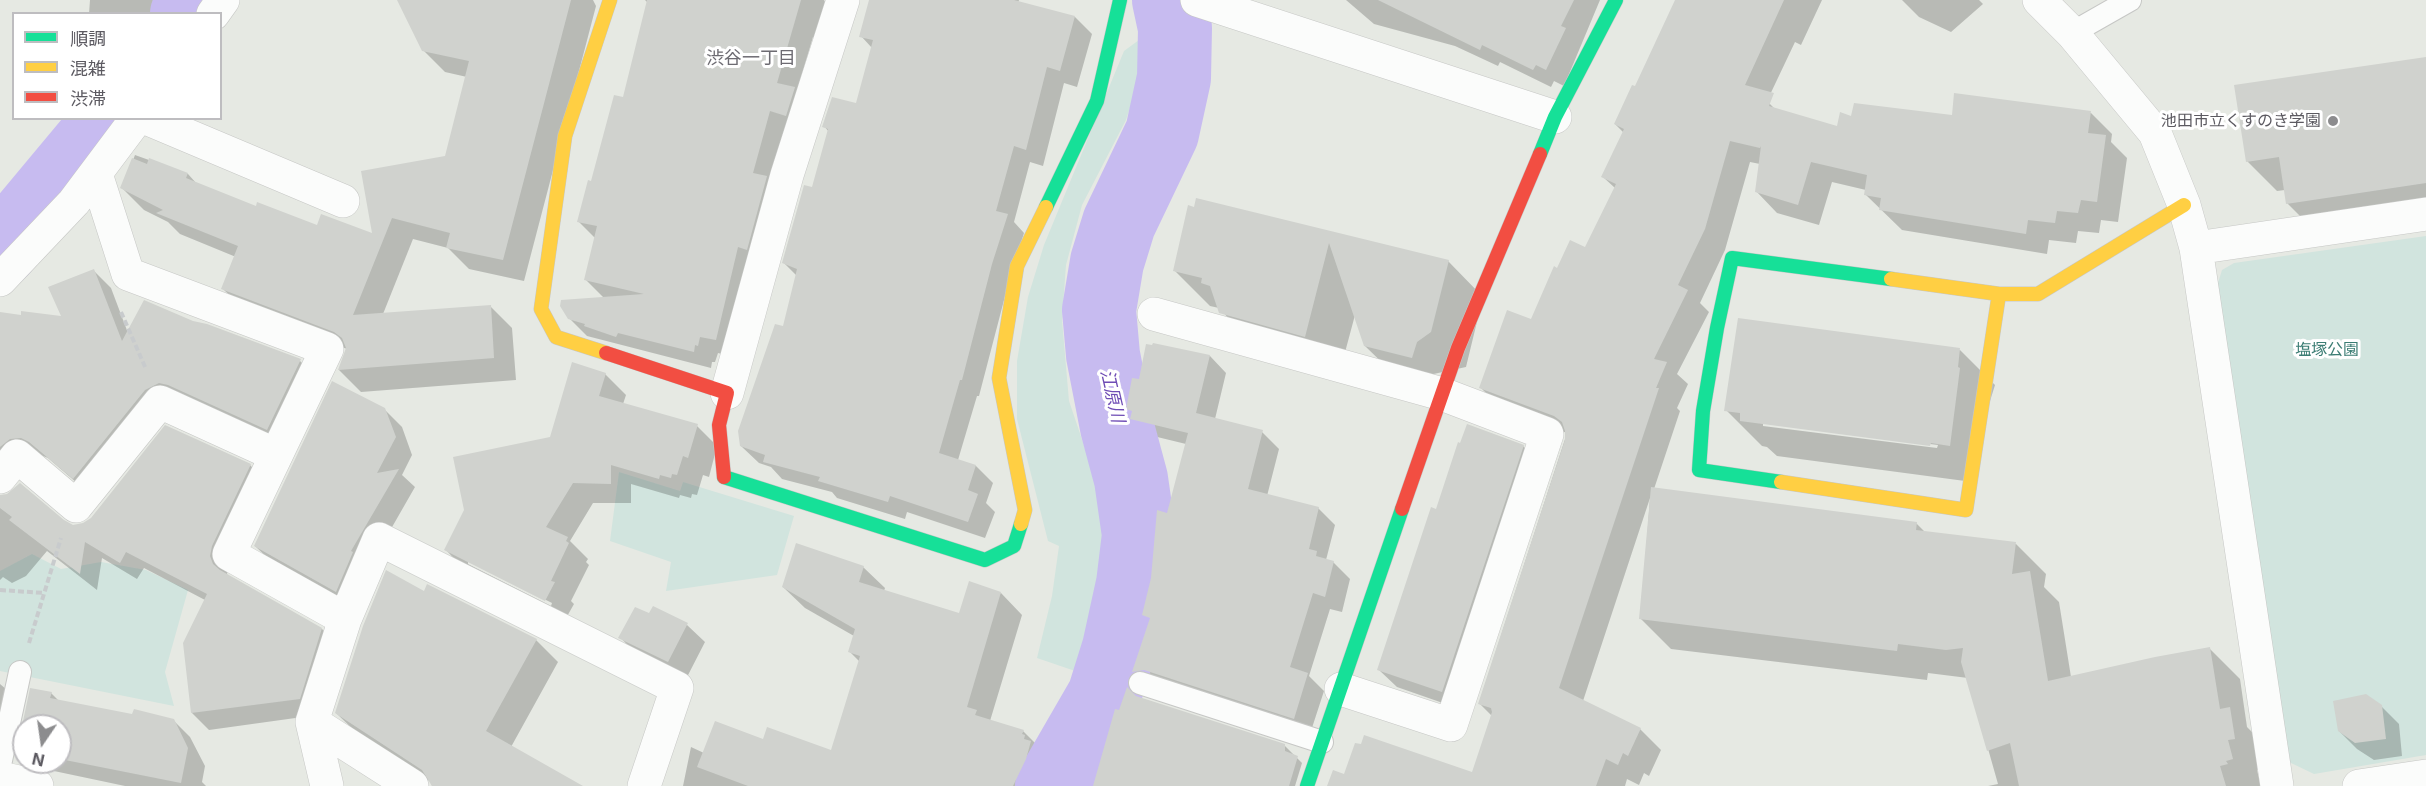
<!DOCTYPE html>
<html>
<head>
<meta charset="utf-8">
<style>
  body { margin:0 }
  #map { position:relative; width:2426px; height:786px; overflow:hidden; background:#e6e9e3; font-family:Inter,"Noto Sans JP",sans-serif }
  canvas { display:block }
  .legend { position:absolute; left:12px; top:12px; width:210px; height:108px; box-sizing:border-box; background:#fff; border:2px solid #bebdc0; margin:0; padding:8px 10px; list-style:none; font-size:18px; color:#5c5a61 }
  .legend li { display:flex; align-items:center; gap:12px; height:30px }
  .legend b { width:30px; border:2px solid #bebdc0 }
  .north { position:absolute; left:12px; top:714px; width:60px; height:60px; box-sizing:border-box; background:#fff; border:2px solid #bebdc0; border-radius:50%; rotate:193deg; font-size:16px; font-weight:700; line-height:24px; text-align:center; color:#5c5a61 }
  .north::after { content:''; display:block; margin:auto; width:21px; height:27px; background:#8c8c8e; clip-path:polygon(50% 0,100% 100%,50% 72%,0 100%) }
</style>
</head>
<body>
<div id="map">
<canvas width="2426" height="786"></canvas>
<ul class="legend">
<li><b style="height:8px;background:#16e098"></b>順調</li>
<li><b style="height:8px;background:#ffcf43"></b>混雑</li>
<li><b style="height:8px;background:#f24e42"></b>渋滞</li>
</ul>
<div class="north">N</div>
</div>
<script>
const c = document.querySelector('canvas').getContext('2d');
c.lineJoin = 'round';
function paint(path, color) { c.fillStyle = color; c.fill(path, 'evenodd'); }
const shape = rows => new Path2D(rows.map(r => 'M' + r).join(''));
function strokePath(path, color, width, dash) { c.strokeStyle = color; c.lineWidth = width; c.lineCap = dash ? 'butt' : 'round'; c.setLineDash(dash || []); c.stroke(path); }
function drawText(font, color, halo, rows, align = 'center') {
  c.font = font + ' Inter,"Noto Sans JP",sans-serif'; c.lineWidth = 6; c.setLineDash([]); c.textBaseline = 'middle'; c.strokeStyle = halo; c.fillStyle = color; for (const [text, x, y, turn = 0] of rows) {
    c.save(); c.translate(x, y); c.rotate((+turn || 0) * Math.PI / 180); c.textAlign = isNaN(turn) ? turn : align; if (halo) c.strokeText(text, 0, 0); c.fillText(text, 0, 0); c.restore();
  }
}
paint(shape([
  [1139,40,1140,77,1126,120,1082,205,1066,265,1062,320,1069,401,1093,472,1106,553,1078,672,1037,658,1052,596,1059,546,1048,541,1017,419,1017,361,1028,297,1044,245,1124,51],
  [2426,236,2426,755,2314,774,2289,762,2217,286,2222,270,2234,263],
  [619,472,680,491,683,482,794,516,777,575,666,591,671,562,610,541],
  [32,554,61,569,101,562,146,570,188,590,165,672,174,706,0,671,0,571]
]), '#d1e4de');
paint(shape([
  [90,0,170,0,168,14,89,14],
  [399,0,593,0,596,6,524,281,469,269,448,248,413,239,383,314,490,306,512,328,516,380,361,392,339,370,347,349,245,310,223,289,236,257,180,234,168,222,144,210,122,188,135,155,188,174,197,184,256,208,318,227,374,235,446,157,467,77,445,72,423,50],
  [645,0,824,0,826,4,817,38,813,37,797,91,733,357,718,353,715,362,712,362,711,368,587,336,569,318,604,298,585,279,595,238,578,221,624,99,648,3],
  [871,0,1019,0,1018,3,1075,17,1092,34,1077,87,1064,83,1043,166,1030,162,1014,222,1024,233,1009,281,979,396,977,396,958,460,976,466,993,483,986,503,995,512,985,538,907,512,905,519,837,498,832,492,782,479,771,467,759,463,741,446,785,328,797,276,784,263,813,188,829,132,824,126,857,105,872,48,861,36],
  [1346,0,1600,0,1564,86,1554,81,1551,87,1500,62,1498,66,1455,46,1374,24],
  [1677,0,1822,0,1801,45,1795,42,1767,101,1776,110,1838,128,1852,118,2091,113,2112,134,2111,142,2127,158,2118,222,2101,220,2099,233,2078,231,2076,243,2049,240,2047,254,1902,230,1866,195,1866,190,1832,182,1819,225,1777,213,1756,191,1760,164,1750,162,1725,250,1700,303,1709,312,1677,374,1688,384,1677,408,1680,411,1654,489,1916,523,1926,533,2016,544,2046,574,2044,587,2059,602,2071,677,2210,649,2240,679,2247,727,2259,739,2264,768,2257,770,2261,786,1988,786,1998,784,1968,678,1928,673,1927,680,1671,649,1641,619,1650,498,1583,701,1640,729,1661,750,1649,776,1644,773,1639,785,1627,779,1625,786,1342,786,1473,774,1492,716,1479,703,1567,433,1502,409,1481,388,1531,320,1558,270,1586,249,1615,188,1603,177,1624,133,1615,124,1636,88],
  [1902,0,1979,0,1983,4,1951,32,1919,17],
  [2426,58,2426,217,2317,233,2287,203,2285,190,2277,191,2247,161],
  [90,118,124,118,112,134],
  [1195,209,1448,261,1483,297,1466,367,1401,381,1365,346,1355,315,1340,371,1256,348,1219,308,1210,306,1175,271],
  [94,271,111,288,128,333,193,322,207,325,300,361,317,378,285,446,177,400,91,495,48,458,38,454,0,487,0,314,63,318],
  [1960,350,1995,385,1965,481,1777,456,1767,447,1762,446,1726,410],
  [1763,423,1938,445,1937,448,1763,426],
  [1210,356,1226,373,1215,419,1262,432,1279,449,1267,496,1318,508,1335,525,1326,560,1333,562,1350,579,1342,612,1330,609,1309,676,1324,691,1310,734,1150,688,1134,672,1150,622,1143,615,1186,444,1149,435,1132,419,1133,414,1128,409,1140,381],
  [605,374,626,395,623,404,697,426,717,446,709,477,703,475,697,495,692,494,691,498,680,495,679,498,631,484,631,503,593,503,570,541,588,559,586,562,589,565,571,601,574,604,565,620,466,571,446,550,552,438],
  [468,561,552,603,551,606,468,564],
  [384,409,402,427,412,455,402,475,415,487,368,569,353,608,273,563,255,546],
  [1461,445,1523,446,1540,464,1460,709,1397,687,1379,670],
  [250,465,267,483,229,563,227,574,228,577,322,629,339,646,317,715,209,730,192,713,205,600,144,568,137,579,102,558,97,590,47,551,26,576,12,583,3,577,0,580,0,497,73,526,84,525],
  [863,567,885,588,884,591,960,615,1001,593,1022,615,990,721,1023,731,1045,753,1044,755,1052,764,1045,786,683,786,691,747,704,753,763,741,832,752,860,662,849,651,854,636,805,608,783,587],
  [425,593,536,640,558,662,511,747,580,786,432,786,431,782,358,734,336,713],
  [687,625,705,642,686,679,637,655,620,637],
  [0,684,20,701,0,786],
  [32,689,51,693,59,701,134,716,173,720,190,737,205,766,202,782,206,786,125,786,35,767,31,762,60,762,60,726,24,726,24,755,19,750],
  [1136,697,1285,746,1302,763,1295,786,1082,786,1092,754,1103,757,1120,711],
  [2381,706,2399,724,2402,756,2374,760,2357,749,2339,731]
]), '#0003');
strokePath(shape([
  [187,14,196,0],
  [0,251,111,118],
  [1052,786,1104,696,1119,648,1133,584,1139,535,1131,479,1117,427,1103,355,1099,310,1107,262,1119,223,1162,133,1174,78,1175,28,1169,0]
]), '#c7bbf0', 74);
paint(shape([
  [397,0,571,0,503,260,446,248,450,233,392,218,353,315,491,305,494,358,338,370,346,348,342,338,334,332,221,289,238,246,156,213,163,210,120,188,132,158,147,164,149,158,188,173,186,178,256,206,257,202,317,225,321,214,372,233,361,171,445,156,469,61,422,51],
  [647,0,801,0,777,83,795,87,786,116,770,111,753,173,767,176,747,250,738,247,716,340,700,337,698,346,695,345,694,352,618,333,616,337,584,326,585,324,568,319,560,306,561,300,644,294,584,280,597,226,577,222,588,180,591,181,614,95,623,97],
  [869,0,1014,0,1075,16,1060,71,1047,67,1026,150,1014,146,996,211,1008,214,992,264,962,380,960,380,939,453,976,465,968,490,978,494,968,522,890,496,888,502,818,481,820,477,763,462,765,455,740,446,738,431,775,324,783,326,797,269,782,263,804,185,812,187,828,129,822,127,832,97,856,103,873,40,859,37],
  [1378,0,1574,0,1561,26,1566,28,1546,70,1536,65,1533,70,1482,45,1480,50],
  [1675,0,1784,0,1745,85,1774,93,1769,106,1837,126,1840,112,1851,116,1854,103,1952,115,1954,93,2091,111,2088,133,2106,135,2097,202,2081,200,2078,213,2057,211,2055,223,2028,220,2026,234,1879,210,1881,198,1864,195,1867,175,1811,162,1798,205,1755,192,1761,146,1760,148,1730,141,1705,229,1678,285,1688,290,1654,359,1667,362,1656,388,1659,388,1559,688,1641,728,1628,756,1623,753,1618,765,1606,759,1596,786,1327,786,1333,770,1344,774,1355,743,1361,744,1364,735,1472,772,1492,712,1491,708,1478,704,1565,440,1565,431,1562,422,1554,416,1479,388,1507,310,1531,319,1554,266,1557,268,1570,240,1585,247,1616,184,1601,177,1624,129,1614,124,1632,85,1635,86],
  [2426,57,2426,183,2286,204,2279,157,2246,162,2234,85],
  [1196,198,1449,260,1431,332,1417,342,1412,358,1364,346,1329,243,1305,337,1219,313,1210,286,1201,283,1202,278,1173,271,1188,205,1194,207],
  [94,269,122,341,144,300,193,321,207,324,301,359,267,430,168,385,159,383,145,390,73,479,29,442,21,438,10,439,0,447,0,312,21,315,21,311,61,316,48,287],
  [1738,318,1960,348,1958,367,1960,368,1950,446,1931,443,1930,446,1740,421,1740,413,1724,411],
  [1153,343,1210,355,1196,413,1263,430,1248,489,1319,507,1309,549,1317,551,1316,556,1334,561,1325,597,1313,593,1290,667,1308,673,1294,719,1144,670,1132,672,1150,618,1142,615,1151,578,1157,510,1167,513,1188,433,1130,419,1132,411,1126,409,1132,378,1139,379,1146,344,1152,345],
  [572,362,606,373,599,396,698,424,688,458,683,456,677,475,672,474,671,478,660,475,659,479,611,465,611,484,573,483,546,527,568,537,566,541,569,543,551,581,555,582,545,601,444,550,464,510,453,457,550,437],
  [332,381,385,408,396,437,377,473,399,469,351,551,353,552,336,592,254,546],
  [1467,424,1524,445,1442,692,1377,670,1431,507,1436,509,1458,442,1460,443],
  [165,425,251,464,212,546,210,556,213,564,220,570,322,628,300,699,191,713,183,643,207,594,126,552,120,563,85,542,80,574,9,520,12,517,0,508,0,495,7,494,20,483,64,520,73,525,83,523,91,518],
  [1651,487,1917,522,1916,530,2016,542,2012,574,2030,571,2048,681,2155,657,2210,647,2220,709,2230,707,2235,739,2228,740,2233,759,2226,761,2228,764,2220,766,2226,786,2019,786,2010,743,1987,751,1961,662,1963,648,1946,650,1898,644,1897,651,1639,619],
  [796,543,864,566,859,582,959,613,969,581,1001,592,967,707,977,710,975,715,1024,730,1022,734,1025,735,1024,739,1031,741,1026,759,1013,786,748,786,697,767,715,721,763,739,767,727,831,750,860,656,848,652,855,629,782,587],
  [386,570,424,591,427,584,537,639,486,731,583,786,432,786,422,770,335,713,363,626],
  [653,606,688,623,668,662,618,638,635,607,649,613],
  [1127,687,1136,696,1285,744,1285,751,1298,756,1289,786,1093,786,1115,709,1119,710],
  [30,688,52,692,50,698,132,714,134,709,174,719,188,748,181,783,60,759,60,726,22,726],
  [2366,694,2382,705,2386,739,2355,743,2338,731,2333,701]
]), '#d0d2ce');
const lane = shape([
  [2072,33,2130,0],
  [1140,683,1322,742],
  [0,765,20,672]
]);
const street = shape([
  [1197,0,1555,117],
  [2039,0,2072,33,2155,133,2184,205,2196,248,2277,786],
  [213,14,223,0],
  [146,118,343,201],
  [96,174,128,274,327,349,229,554,345,619],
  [2196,248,2426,214],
  [0,280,74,202,137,118],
  [1154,314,1442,394,1547,434,1451,725,1341,689],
  [727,393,787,175,843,0],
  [0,477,17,456,76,506,160,402,276,455],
  [312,722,412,786],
  [0,778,37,786],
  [327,786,312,722,345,619,379,539,677,688,644,786],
  [2359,786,2426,776]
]);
const fast = shape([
  [1540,154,1555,117,1616,0],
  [1046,207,1097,101,1120,0],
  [724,477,985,560,1014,546,1021,524],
  [1781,482,1699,470,1703,411,1717,328,1732,258,1891,279],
  [1307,786,1402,509]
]);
const slow = shape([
  [1891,279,1999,294,2038,294,2184,205],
  [606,353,556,337,541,309,565,136,610,0],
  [1781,482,1966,510,1999,294],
  [1021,524,1025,510,999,378,1017,266,1046,207]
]);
const jam = shape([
  [606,353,727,393,719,425,724,477],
  [1402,509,1458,348,1540,154]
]);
strokePath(lane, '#c6c7c5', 24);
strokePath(street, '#c6c7c5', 34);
strokePath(fast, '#c6c7c6', 15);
strokePath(slow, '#c6c7c6', 15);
strokePath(jam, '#c6c7c6', 15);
strokePath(shape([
  [121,312,146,369],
  [0,590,44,593],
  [29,643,61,538]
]), '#c8cbcd', 4, [6, 3]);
strokePath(lane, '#fbfcfb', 22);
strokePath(street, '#fbfcfb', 33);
strokePath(fast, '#16e098', 14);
strokePath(slow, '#ffcf43', 14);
strokePath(jam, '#f24e42', 14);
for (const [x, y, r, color] of [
  [2333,121,6,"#8c8c8e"]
]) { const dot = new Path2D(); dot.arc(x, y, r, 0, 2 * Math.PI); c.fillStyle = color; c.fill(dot); strokePath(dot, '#fff', 2); }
drawText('16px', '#5c5a61', '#fff', [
  ["池田市立くすのき学園",2321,121]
], 'right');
drawText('16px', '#3c7d74', '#fff', [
  ["塩塚公園",2327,350]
]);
drawText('18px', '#6d6b72', '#fff', [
  ["渋谷一丁目",751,59]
]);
drawText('italic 18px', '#6f4db5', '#fff', [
  ["江原川",1112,396,77]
]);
</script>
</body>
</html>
